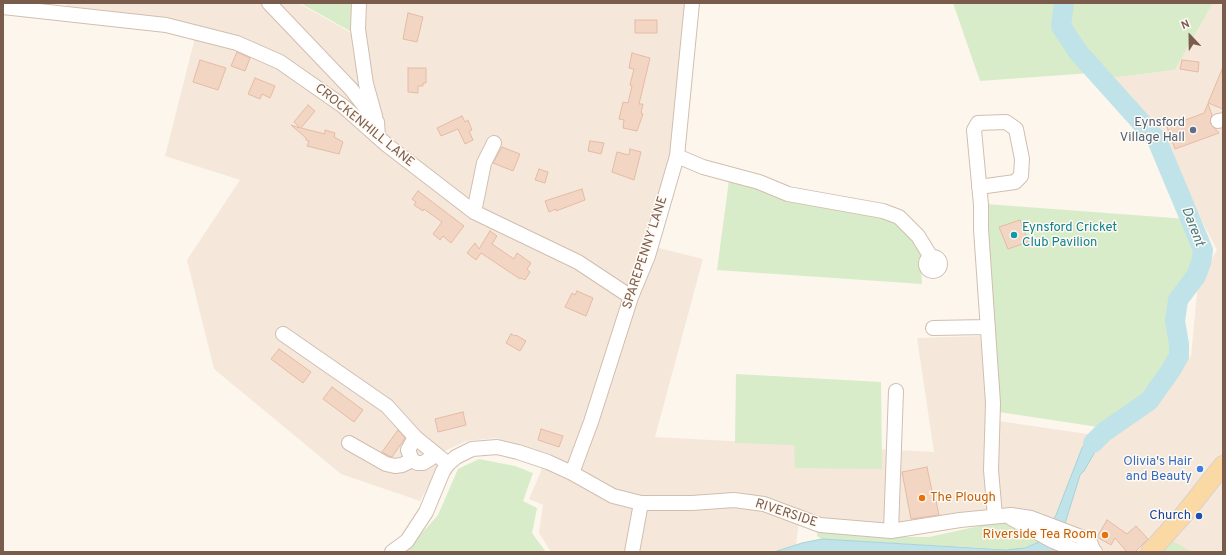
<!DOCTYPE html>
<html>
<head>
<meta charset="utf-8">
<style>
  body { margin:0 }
  #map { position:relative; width:1226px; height:555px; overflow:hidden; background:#fdf6ec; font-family:Overpass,sans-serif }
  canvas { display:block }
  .frame { position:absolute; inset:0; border:4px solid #7a5c4d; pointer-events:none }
  .north { position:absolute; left:1170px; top:16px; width:40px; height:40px; -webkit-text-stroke:3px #fffaf3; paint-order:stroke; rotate:338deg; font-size:11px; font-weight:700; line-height:16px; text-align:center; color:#7a5c4d }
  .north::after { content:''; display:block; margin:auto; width:14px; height:18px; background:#7a5c4d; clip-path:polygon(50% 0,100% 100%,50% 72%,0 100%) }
</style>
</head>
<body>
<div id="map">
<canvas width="1226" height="555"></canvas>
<div class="frame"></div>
<div class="north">N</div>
</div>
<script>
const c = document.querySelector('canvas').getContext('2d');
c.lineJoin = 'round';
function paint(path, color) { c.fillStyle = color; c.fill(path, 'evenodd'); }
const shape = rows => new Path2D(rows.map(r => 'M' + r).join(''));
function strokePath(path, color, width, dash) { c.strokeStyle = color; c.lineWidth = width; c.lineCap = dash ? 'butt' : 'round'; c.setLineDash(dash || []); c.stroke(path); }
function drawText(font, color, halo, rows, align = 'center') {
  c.font = font + ' Overpass,sans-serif'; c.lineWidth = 3; c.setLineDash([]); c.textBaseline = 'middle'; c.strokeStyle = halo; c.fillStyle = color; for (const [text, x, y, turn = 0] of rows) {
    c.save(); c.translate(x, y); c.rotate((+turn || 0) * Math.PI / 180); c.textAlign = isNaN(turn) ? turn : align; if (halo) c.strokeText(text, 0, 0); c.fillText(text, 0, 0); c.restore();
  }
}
paint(shape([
  [67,3,298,3,364,40,366,3,689,3,675,156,651,246,703,259,655,437,934,452,917,338,980,336,992,420,1094,435,1128,421,1191,356,1198,283,1217,250,1149,120,1110,78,1175,70,1213,3,1223,3,1223,552,1071,552,1002,510,899,528,825,522,800,513,796,545,774,552,551,552,539,533,543,505,529,499,541,471,545,453,496,438,466,441,443,452,430,483,420,501,341,474,214,369,187,260,240,180,165,156,198,26,65,10]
]), '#f5e8da');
paint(shape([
  [300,3,365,3,364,39],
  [953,3,1060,3,1057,25,1075,55,1091,73,980,81],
  [1068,3,1213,3,1175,70,1110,78,1080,48,1065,25],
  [729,180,886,215,920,245,922,284,717,270],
  [986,204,1187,219,1199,249,1194,273,1174,298,1171,319,1174,353,1158,380,1125,415,1098,427,999,412],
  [736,374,881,382,882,469,795,468,794,445,735,443],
  [479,459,515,466,533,473,523,501,537,508,532,533,546,552,405,552,438,515,458,469],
  [1002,521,1043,538,1037,543,1017,550,822,539,817,536,818,530,908,537,929,537],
  [1169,539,1192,552,1158,552]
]), '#d8ecc9');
const water = shape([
  [1109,419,1117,432,1100,443,1084,471,1080,475,1063,530,1087,545,1082,552,774,552,802,543,822,539,1006,550,1025,548,1041,541,1056,515,1082,448,1093,434,1109,419]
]);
paint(water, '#bfe3e8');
strokePath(water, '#a5d3da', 1);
strokePath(shape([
  [1064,3,1061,26,1078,52,1157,140,1203,250,1201,263,1196,276,1178,300,1175,321,1179,344,1179,356,1171,370,1149,401,1104,432,1093,443]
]), '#bfe3e8', 20);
const building = shape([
  [408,13,423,17,417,42,403,39,408,13],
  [635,20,657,20,657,33,635,33,635,20],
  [237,52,250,58,245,71,231,66,237,52],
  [632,53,650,58,639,104,643,104,641,113,643,114,637,131,623,128,624,120,619,119,623,102,628,103,632,86,630,85,634,69,629,68,632,53],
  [200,60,226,68,218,90,193,82,200,60],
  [1182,60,1199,62,1198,72,1180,69,1182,60],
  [1223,67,1223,109,1208,103,1223,67],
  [408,68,426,68,426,83,423,83,423,86,418,86,418,93,408,92,408,68],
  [255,78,275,86,270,98,262,94,260,99,248,94,255,78],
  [1208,104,1212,115,1210,123,1219,133,1175,149,1167,127,1204,113,1208,104],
  [308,105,315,111,301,128,325,134,325,130,335,133,334,137,343,142,339,154,307,146,309,141,306,140,306,138,291,125,300,128,294,122,308,105],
  [462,116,465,122,468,120,472,130,469,131,473,140,465,144,458,129,441,136,437,128,462,116],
  [590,141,604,143,601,154,588,151,590,141],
  [502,147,520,154,513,171,493,163,502,147],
  [630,149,641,152,634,180,612,172,617,152,629,155,630,149],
  [539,169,548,172,545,183,535,180,539,169],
  [582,189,585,200,556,211,556,209,549,212,545,201,582,189],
  [418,191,464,226,451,243,443,236,440,240,433,234,442,222,424,209,423,211,414,205,416,202,412,199,418,191],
  [1020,220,1028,242,1008,249,999,227,1020,220],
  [490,231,497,236,492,244,514,259,517,253,531,263,527,269,530,272,525,280,521,278,520,279,481,253,476,260,467,253,475,243,479,249,490,231],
  [577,291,593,298,586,316,565,307,572,293,575,295,577,291],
  [511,334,515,336,516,335,526,341,520,351,506,343,511,334],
  [279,349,311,372,303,383,271,359,279,349],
  [332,387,363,410,354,422,323,399,332,387],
  [463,412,466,425,438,432,435,419,463,412],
  [541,429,563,436,559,447,538,440,541,429],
  [398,430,405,438,392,457,389,456,382,452,398,430],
  [927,467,934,501,936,501,939,515,911,519,902,472,927,467],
  [1107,520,1127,534,1136,526,1148,539,1135,552,1127,552,1115,538,1111,545,1097,537,1107,520]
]);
paint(building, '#f3d5c3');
strokePath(building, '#e6bba3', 1);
const minor = shape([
  [269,3,351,89,377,122,378,137],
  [359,3,358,29,366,84,375,116],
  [3,7,166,25,237,43,280,62,343,106,387,145,474,212,578,262,631,297],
  [1218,121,1223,120],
  [677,156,703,167,759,182,788,194,883,211,899,217,918,236,931,257],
  [979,187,1015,182,1021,176,1022,159,1016,129,1006,122,978,123,974,130,981,205,981,229,993,403,991,470,995,516],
  [474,212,484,163,494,143],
  '926 264a7 7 0 1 1 14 0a7 7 0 1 1-14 0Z',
  [933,328,988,327],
  [283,334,387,406,416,438,448,464],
  [416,438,413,441,408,450,412,460,417,463,423,463,431,458,432,453],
  [349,443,386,464,395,466,402,465,412,460],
  [572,473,591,422,631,297,648,256,677,156,692,3],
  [1011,518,1053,541,1075,550,1095,552],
  [891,531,896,391],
  [392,552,407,541,426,512,443,471,448,464,456,457,472,449,497,447,518,452,548,462,572,473,613,496,641,503,692,503,734,500,764,504,820,525,891,531,960,520,1011,515,1031,518,1089,540,1094,552],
  [632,552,641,503]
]);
const major = shape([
  [1150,552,1185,513,1223,465]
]);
strokePath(minor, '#d1beb0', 16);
strokePath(major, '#dad1cd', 20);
strokePath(minor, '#fff', 14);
strokePath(major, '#fbd9a5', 18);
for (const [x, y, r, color] of [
  [1193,130,4,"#5c6f8a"],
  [1014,235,4,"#0f9aa8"],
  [1200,469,4,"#3f7fe0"],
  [922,498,4,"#e8710a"],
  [1199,516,4,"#1a4fb4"],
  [1105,535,4,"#e8710a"]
]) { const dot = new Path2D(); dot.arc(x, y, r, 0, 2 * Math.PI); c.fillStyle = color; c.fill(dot); strokePath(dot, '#fffaf3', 1.5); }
drawText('13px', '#4e5e75', '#fffaf3', [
  ["Eynsford",1185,123],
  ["Village Hall",1185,138]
], 'right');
drawText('13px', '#7a5c4d', '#fffaf3', [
  ["CROCKENHILL LANE",364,126,39],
  ["SPAREPENNY LANE",646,253,-72],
  ["RIVERSIDE",786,514,18]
]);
drawText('13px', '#0d838f', '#fffaf3', [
  ["Eynsford Cricket",1022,228],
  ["Club Pavilion",1022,243]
], 'left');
drawText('13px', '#366cbe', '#fffaf3', [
  ["Olivia's Hair",1192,462],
  ["and Beauty",1192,477]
], 'right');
drawText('13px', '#c56008', '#fffaf3', [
  ["The Plough",930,498],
  ["Riverside Tea Room",1097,535,"right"]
], 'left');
drawText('13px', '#164399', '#fffaf3', [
  ["Church",1191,516]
], 'right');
drawText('italic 14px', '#437c86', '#fffaf3', [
  ["Darent",1192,227,69]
]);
</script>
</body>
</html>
